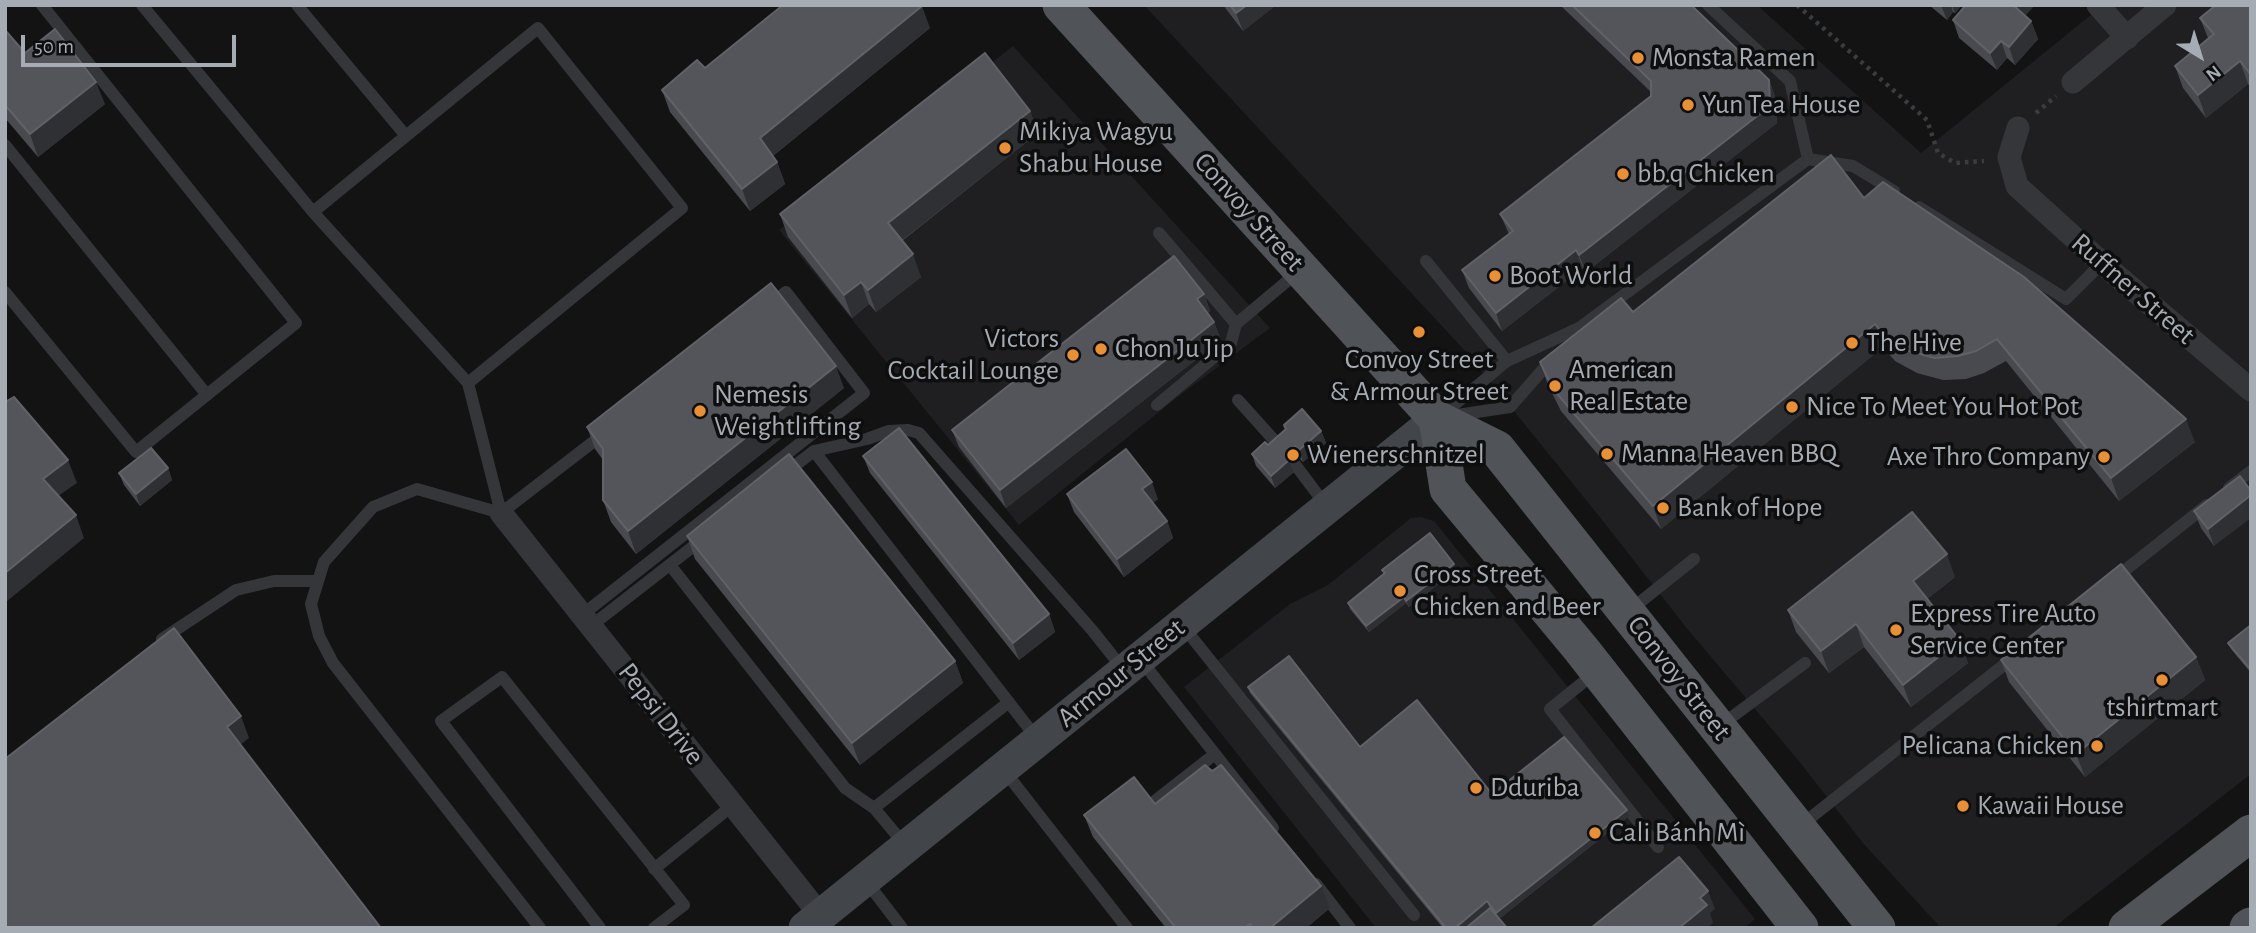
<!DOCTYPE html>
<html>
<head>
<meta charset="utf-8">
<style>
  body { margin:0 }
  #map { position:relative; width:2256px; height:933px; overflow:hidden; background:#131314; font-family:"Alegreya Sans",sans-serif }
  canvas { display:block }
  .frame { position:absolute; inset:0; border:7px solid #a5acb4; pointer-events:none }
  .north { position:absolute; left:2165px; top:21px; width:70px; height:70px; -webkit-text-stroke:5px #0e0e0f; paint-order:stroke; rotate:142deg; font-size:19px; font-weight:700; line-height:28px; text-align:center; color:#a5acb4 }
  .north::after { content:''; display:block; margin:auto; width:24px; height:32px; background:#a5acb4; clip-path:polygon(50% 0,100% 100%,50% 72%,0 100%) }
  .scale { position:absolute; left:21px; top:35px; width:215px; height:32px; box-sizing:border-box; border:4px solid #a5acb4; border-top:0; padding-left:9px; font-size:21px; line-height:24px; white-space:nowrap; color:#a5acb4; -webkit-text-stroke:5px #0e0e0f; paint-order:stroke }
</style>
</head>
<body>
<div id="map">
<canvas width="2256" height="933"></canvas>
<div class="frame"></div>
<div class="north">N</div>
<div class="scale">50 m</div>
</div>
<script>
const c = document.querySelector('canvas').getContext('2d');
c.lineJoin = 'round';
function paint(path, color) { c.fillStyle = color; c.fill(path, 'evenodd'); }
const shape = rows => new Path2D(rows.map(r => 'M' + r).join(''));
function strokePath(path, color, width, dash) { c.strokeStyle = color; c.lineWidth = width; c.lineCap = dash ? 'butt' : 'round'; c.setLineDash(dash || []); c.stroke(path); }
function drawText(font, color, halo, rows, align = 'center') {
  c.font = font + ' "Alegreya Sans",sans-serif'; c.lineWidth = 7; c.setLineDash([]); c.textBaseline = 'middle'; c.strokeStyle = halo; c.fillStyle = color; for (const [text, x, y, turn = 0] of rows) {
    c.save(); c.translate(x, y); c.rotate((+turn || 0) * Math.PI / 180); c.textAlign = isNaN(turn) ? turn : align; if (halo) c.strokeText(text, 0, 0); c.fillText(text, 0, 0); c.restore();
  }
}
paint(shape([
  [1144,5,1757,5,1921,153,2103,5,2251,5,2251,774,2053,928,1941,928,1863,843,1798,760,1685,626,1599,516,1466,352],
  [1013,46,1270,328,1175,399,1019,525,779,230],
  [1421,517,1434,521,1755,919,1744,928,1505,928,1489,908,1465,928,1376,928,1184,687,1290,604,1328,585,1411,518]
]), '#1f1f21');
strokePath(shape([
  [1797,5,1927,120,1938,153,1955,163,1984,161],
  [2036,113,2056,96]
]), '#3a3d40', 4.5, [3.5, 5]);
strokePath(shape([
  [142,5,313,212],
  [297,5,406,136],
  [5,145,207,395],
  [1808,159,1853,166,1894,191],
  [1919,207,2066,299,2102,263],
  [1159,233,1236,324,1298,272],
  [1426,261,1507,361],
  [5,292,136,452,296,323,42,5],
  [468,383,313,212,538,28,682,208,468,383,501,513],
  [1238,400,1282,449],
  [1157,405,1231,343,1236,324],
  [1442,415,1507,361,1579,328,1808,159,1790,81,1708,5],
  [1451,416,1510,407,1553,358],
  [1294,463,1327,507],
  [784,474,814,451],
  [2229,488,2251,471],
  [501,513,606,432],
  [501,513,417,489,373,507,324,562,311,604,319,636,333,663,540,928],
  [670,565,845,788,874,808,905,845],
  [2114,579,2207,505],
  [1629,611,1694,559],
  [582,615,864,393,786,292,770,305],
  [1182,625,1414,915],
  [591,626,704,538],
  [162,639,236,590,274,581,318,581],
  [1140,659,1215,754,1156,800],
  [1596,672,1550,709,1658,847],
  [1721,725,1805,663],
  [1038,740,814,451,867,439,889,431,908,430,919,433,1092,630,1123,669],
  [1215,754,1273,828],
  [1003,769,1127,928],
  [874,808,1009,702],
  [1800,826,2014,657],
  [654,869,733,805],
  [866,881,902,928],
  [1316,884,1350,928],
  [600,928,441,721,502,677,684,905,654,928]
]), '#343639', 12);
strokePath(shape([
  [2098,5,2127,38],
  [2073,82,2165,5],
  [2018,128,2009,157,2017,186,2102,263,2251,390],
  [501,513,821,916]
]), '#343639', 23);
strokePath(shape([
  [805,928,1437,419]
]), '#424549', 33);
strokePath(shape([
  [1061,5,1437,419,1497,449,1877,928],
  [1437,419,1448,489,1581,649,1800,928],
  [2127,928,2251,833],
  [2248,928,2251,926]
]), '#505358', 37);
paint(shape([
  [1223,5,1276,5,1243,31],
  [1560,5,1691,5,1769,80,1775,97,1777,123,1586,272,1583,268,1502,331,1469,288,1462,270,1509,234,1500,214,1651,96,1651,92],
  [1929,5,1962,5,1955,13,1953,12,1947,20],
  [2251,5,2251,87,2248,84,2206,118,2183,88,2175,66,2208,38,2200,18],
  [2025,16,2031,21,2038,39,2015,65,2007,58,1997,70,1959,38,1953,20],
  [930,28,773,156,777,162,785,184,750,211,670,112,662,90,705,68],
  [5,30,25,53,105,104,38,157,5,118],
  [1030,111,1038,133,902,241,921,277,876,312,869,304,852,318,788,237,780,214],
  [1864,198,2195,442,2119,501,2006,361,1984,373,1966,379,1943,380,1917,373,1895,361,1883,347,1661,529,1561,411,1548,385,1540,362,1633,312],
  [1204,294,1210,311,1208,313,1214,322,1221,340,1006,508,959,447,952,430],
  [844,388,636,554,611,522,603,500,603,460,595,449,587,427],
  [1284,425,1321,431,1326,443,1303,462,1299,458,1291,465,1294,472,1275,488,1256,466,1252,454,1268,445,1285,430],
  [863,456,1049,614,1055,632,1019,660,870,473],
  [168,468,172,480,140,506,124,485,119,473],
  [2240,476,2214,546,2201,528,2194,511],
  [1067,494,1158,499,1153,503,1167,521,1173,538,1124,577,1074,512],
  [687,536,955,661,963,683,860,765,695,559],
  [1454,564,1456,570,1409,607,1406,603,1369,632,1350,609,1348,603,1384,574,1382,570],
  [1955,577,1927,599,1968,663,1911,707,1864,647,1829,673,1796,632,1788,610],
  [2251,625,2251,673,2231,649,2228,643],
  [2196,657,2205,680,2085,777,2009,682,2001,660],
  [1248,687,1360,747,1492,794,1629,816,1499,919,1489,907,1465,928,1443,928,1250,693],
  [1155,804,1330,908,1306,928,1166,928,1093,837,1084,815]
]), '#494a4f');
paint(shape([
  [1247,5,1276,5,1243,31,1236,13],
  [1941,5,1951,5,1953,12,1947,20],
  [1952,5,1962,5,1955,13],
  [2013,5,2035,5,2019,23],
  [922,6,930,28,768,160,760,138],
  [2031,21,2038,39,2015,65,2009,47],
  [2001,41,2007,58,1997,70,1990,53],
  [2240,61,2248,84,2206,118,2198,95],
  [1769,80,1775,97,1777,123,1586,272,1579,255],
  [96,82,105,104,38,157,30,134],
  [1030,111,1038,133,896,245,888,223],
  [777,162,785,184,750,211,742,189],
  [1576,250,1583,268,1502,331,1496,313],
  [913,254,921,277,876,312,868,290],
  [861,282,869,304,852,318,844,295],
  [1204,294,1210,311,1203,317,1197,299],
  [1214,322,1221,340,1006,508,1000,490],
  [1875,324,1883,347,1661,529,1653,506],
  [836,366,844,388,636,554,628,531],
  [2186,419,2195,442,2119,501,2111,478],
  [1321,431,1326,443,1303,462,1299,450],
  [1295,446,1299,458,1291,465,1294,472,1275,488,1271,476,1285,455],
  [68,460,77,483,51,501,43,479],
  [168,468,172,480,140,506,136,494],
  [1152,482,1158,499,1149,507,1142,489],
  [2251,495,2251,518,2214,546,2208,529],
  [76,515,84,538,6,602,5,573],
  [1167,521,1173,538,1124,577,1117,559],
  [1947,554,1955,577,1921,604,1913,581],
  [1454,564,1456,570,1409,607,1406,601],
  [1404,597,1406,603,1369,632,1366,626],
  [1049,614,1055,632,1019,660,1013,643],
  [1856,624,1864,647,1829,673,1821,651],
  [1960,640,1968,663,1911,707,1903,685],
  [2196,657,2205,680,2085,777,2076,754],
  [955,661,963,683,860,765,852,743],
  [241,716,249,738,235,749,227,727],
  [1627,810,1629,816,1499,919,1496,913],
  [1321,886,1330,908,1306,928,1270,928],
  [1708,891,1715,909,1710,913,1713,923,1707,928,1679,928,1700,898],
  [1487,901,1489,907,1465,928,1455,928]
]), '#2f3033');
const building = shape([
  [783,5,922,6,760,138,777,162,742,189,662,90,697,60,705,68,783,5],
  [1230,5,1247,5,1236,13,1230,5],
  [1572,5,1691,5,1769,80,1770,106,1579,255,1576,250,1496,313,1462,270,1513,231,1500,214,1651,96,1651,81,1572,5],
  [1966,5,2013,5,2031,21,2009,47,2001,41,1990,53,1953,20,1966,5],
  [2216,5,2251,5,2251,75,2240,61,2198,95,2175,66,2214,34,2200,18,2216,5],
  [55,29,96,82,30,134,5,105,5,30,25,53,55,29],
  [985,53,1030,111,888,223,913,254,868,290,861,282,844,295,780,214,985,53],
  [1831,155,1864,198,1883,182,2024,277,2186,419,2111,478,1997,339,1976,351,1958,356,1935,358,1909,351,1887,339,1875,324,1653,506,1553,389,1540,362,1621,298,1633,312,1831,155],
  [1174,256,1204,294,1197,299,1214,322,1000,490,952,430,1174,256],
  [771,283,836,366,628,531,603,500,603,449,587,427,771,283],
  [14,397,68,460,43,479,76,515,5,573,5,402,14,397],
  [1302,409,1321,431,1299,450,1295,446,1289,451,1285,455,1289,460,1271,476,1252,454,1265,442,1268,445,1286,429,1284,425,1302,409],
  [899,428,1049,614,1013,643,863,456,899,428],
  [151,448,168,468,136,494,119,473,151,448],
  [1126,449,1152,482,1142,489,1167,521,1117,559,1067,494,1126,449],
  [789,454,955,661,852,743,687,536,789,454],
  [2240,476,2251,491,2251,495,2208,529,2194,511,2240,476],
  [1912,512,1947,554,1913,581,1960,640,1903,685,1856,624,1821,651,1788,610,1912,512],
  [1430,533,1454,564,1406,601,1404,597,1366,626,1348,603,1385,573,1382,570,1430,533],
  [2121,564,2196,657,2076,754,2001,660,2121,564],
  [2251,625,2251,670,2228,643,2251,625],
  [174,628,241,716,227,727,381,928,5,928,5,759,174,628],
  [1289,656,1360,747,1417,700,1492,794,1564,737,1627,810,1496,913,1487,901,1455,928,1446,928,1248,687,1289,656],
  [1205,765,1212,771,1221,765,1321,886,1270,928,1253,928,1250,924,1244,928,1176,928,1084,815,1134,777,1155,804,1205,765],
  [1679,857,1708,891,1700,898,1707,905,1679,928,1591,928,1679,857],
  [1490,908,1507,928,1466,928,1490,908]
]);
paint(building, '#53555a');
strokePath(building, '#606268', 2);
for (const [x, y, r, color] of [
  [1638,58,7,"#e98f36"],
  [1688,105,7,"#e98f36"],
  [1005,148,7,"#e98f36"],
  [1623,174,7,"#e98f36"],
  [1495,276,7,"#e98f36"],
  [1419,332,7,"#e98f36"],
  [1852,343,7,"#e98f36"],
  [1101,349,7,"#e98f36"],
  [1073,355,7,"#e98f36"],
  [1555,386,7,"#e98f36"],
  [1792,407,7,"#e98f36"],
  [700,411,7,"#e98f36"],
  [1607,454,7,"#e98f36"],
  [1293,455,7,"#e98f36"],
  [2104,457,7,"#e98f36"],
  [1663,508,7,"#e98f36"],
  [1400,591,7,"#e98f36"],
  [1896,630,7,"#e98f36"],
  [2162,680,7,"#e98f36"],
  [2097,746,7,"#e98f36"],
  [1476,788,7,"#e98f36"],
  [1963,806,7,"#e98f36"],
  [1595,833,7,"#e98f36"]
]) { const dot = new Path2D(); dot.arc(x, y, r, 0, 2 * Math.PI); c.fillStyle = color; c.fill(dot); strokePath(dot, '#0e0e0f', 2.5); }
drawText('28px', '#a5acb4', '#0e0e0f', [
  ["Monsta Ramen",1652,58],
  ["Yun Tea House",1702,105],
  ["Mikiya Wagyu",1019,132],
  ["Shabu House",1019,164],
  ["bb.q Chicken",1637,174],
  ["Boot World",1509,276],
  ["Victors",1059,339,"right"],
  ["Cocktail Lounge",1059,371,"right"],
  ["The Hive",1866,343],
  ["Chon Ju Jip",1115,349],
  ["Convoy Street",1419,360,"center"],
  ["& Armour Street",1419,392,"center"],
  ["American",1569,370],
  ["Real Estate",1569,402],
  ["Nemesis",714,395],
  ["Weightlifting",714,427],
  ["Nice To Meet You Hot Pot",1806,407],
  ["Manna Heaven BBQ",1621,454],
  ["Wienerschnitzel",1307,455],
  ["Axe Thro Company",2090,457,"right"],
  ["Bank of Hope",1677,508],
  ["Cross Street",1414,575],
  ["Chicken and Beer",1414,607],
  ["Express Tire Auto",1910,614],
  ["Service Center",1910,646],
  ["tshirtmart",2162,708,"center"],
  ["Pelicana Chicken",2083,746,"right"],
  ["Dduriba",1490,788],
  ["Kawaii House",1977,806],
  ["Cali Bánh Mì",1609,833]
], 'left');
drawText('28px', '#a5acb4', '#0e0e0f', [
  ["Convoy Street",1249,212,48],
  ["Ruffner Street",2133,289,41],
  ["Armour Street",1121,673,-39],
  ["Convoy Street",1679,678,52],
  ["Pepsi Drive",661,714,52]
]);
</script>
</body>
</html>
